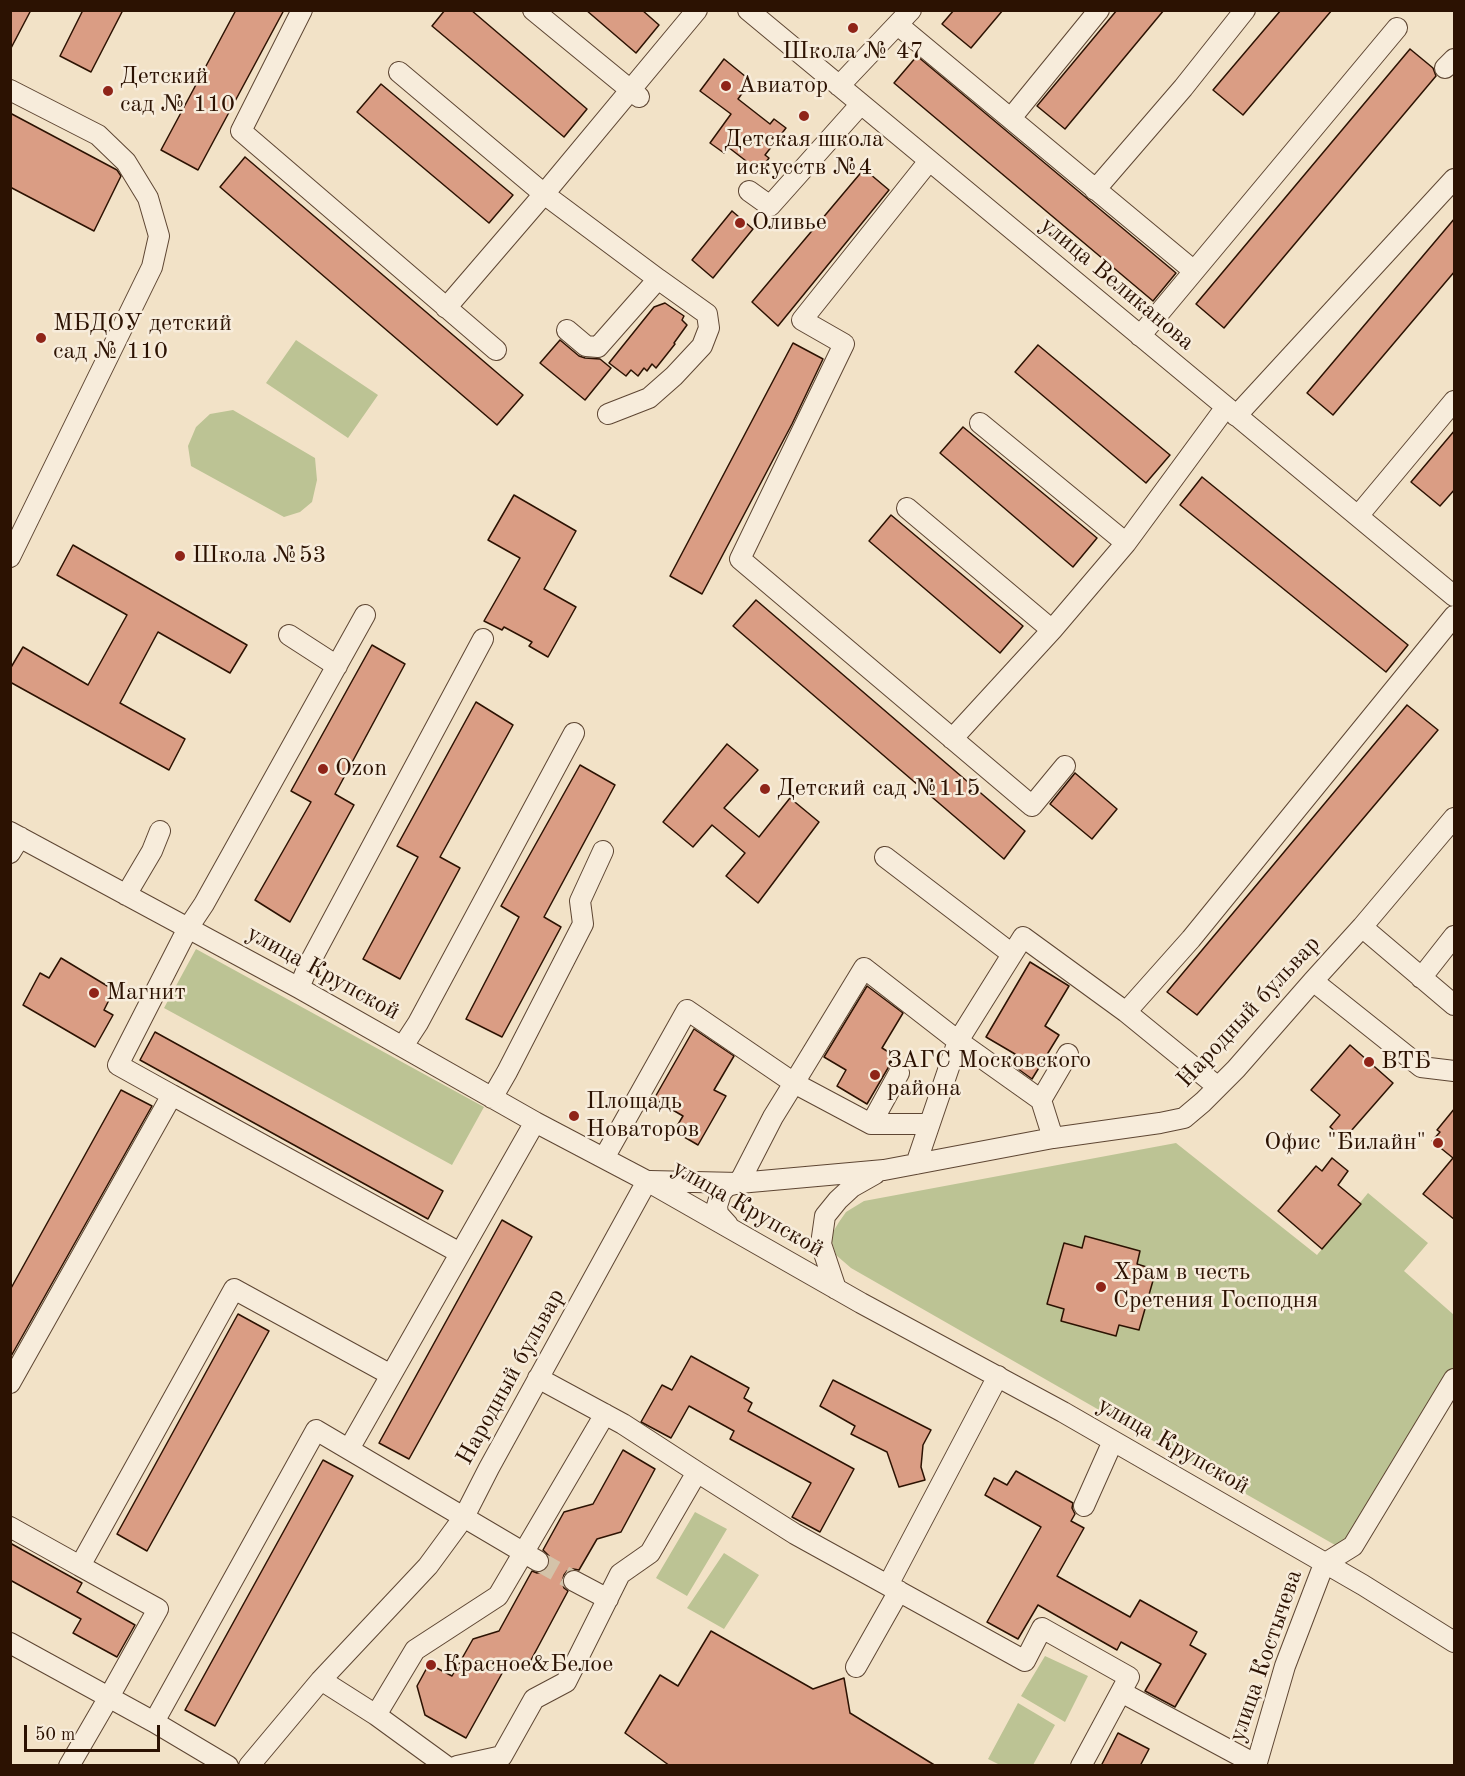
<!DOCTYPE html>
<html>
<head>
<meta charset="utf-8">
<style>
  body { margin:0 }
  #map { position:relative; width:1465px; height:1776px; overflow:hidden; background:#f2e2c7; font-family:"Old Standard TT",serif }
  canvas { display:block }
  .frame { position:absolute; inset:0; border:12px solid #2c1202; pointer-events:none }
  .scale { position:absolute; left:24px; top:1725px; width:136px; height:27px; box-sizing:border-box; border:3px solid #2c1202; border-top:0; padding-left:8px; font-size:18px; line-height:21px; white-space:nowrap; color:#2c1202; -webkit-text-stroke:4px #f7ecdb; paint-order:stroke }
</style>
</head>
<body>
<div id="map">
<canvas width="1465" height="1776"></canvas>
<div class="frame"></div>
<div class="scale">50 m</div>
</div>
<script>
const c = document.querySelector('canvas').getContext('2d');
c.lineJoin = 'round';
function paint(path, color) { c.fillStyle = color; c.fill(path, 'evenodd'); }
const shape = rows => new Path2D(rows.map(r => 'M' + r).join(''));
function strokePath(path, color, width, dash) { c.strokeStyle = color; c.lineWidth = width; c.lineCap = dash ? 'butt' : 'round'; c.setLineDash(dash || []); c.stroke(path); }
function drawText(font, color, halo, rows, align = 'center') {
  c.font = font + ' "Old Standard TT",serif'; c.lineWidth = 5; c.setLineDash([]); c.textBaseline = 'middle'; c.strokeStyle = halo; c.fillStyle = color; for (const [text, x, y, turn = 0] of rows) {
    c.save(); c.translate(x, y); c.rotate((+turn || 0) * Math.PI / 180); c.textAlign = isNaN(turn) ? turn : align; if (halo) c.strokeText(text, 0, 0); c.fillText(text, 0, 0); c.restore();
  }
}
paint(shape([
  [296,340,378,395,348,438,266,383],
  [233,410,315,458,317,480,312,502,300,512,284,517,191,466,188,446,196,427,210,414],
  [196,949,484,1107,452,1165,164,1008],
  [1176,1143,1317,1255,1368,1193,1428,1243,1404,1271,1454,1315,1454,1369,1342,1549,851,1268,836,1255,832,1242,833,1232,839,1222,846,1212,864,1201],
  [695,1512,727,1529,687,1596,656,1578],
  [724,1553,759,1575,724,1629,687,1608],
  [1045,1656,1088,1676,1065,1722,1021,1696],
  [1018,1703,1055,1725,1033,1765,1000,1765,988,1759]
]), '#bcc394');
const building = shape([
  [10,10,31,10,10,50,10,10],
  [83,10,123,10,91,72,60,56,83,10],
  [236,10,284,10,198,170,161,150,236,10],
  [445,10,471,10,587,109,564,137,432,26,445,10],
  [586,10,642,10,659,25,636,53,586,10],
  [954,10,1003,10,971,48,942,24,954,10],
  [1117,10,1164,10,1065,129,1037,106,1117,10],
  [1281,10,1332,10,1243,115,1213,90,1281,10],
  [1410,49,1433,68,1436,76,1224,328,1196,304,1410,49],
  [917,56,1176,273,1153,301,894,83,917,56],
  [724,59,751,81,738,99,770,124,774,119,786,128,765,155,769,158,759,171,728,147,724,153,710,143,731,114,700,91,724,59],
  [381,84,513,195,489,223,357,112,381,84],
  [10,113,117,170,121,176,94,231,10,187,10,113],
  [245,157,523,395,497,425,220,187,245,157],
  [864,169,889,190,778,326,752,302,864,169],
  [732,211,753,229,713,278,692,260,732,211],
  [1455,218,1455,271,1333,415,1307,393,1455,218],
  [665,303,684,316,682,320,687,325,674,343,675,344,656,368,652,364,647,371,644,368,638,376,631,370,626,376,609,363,654,307,665,303],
  [560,340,579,356,585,358,600,359,611,368,585,400,540,363,560,340],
  [793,343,823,359,792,424,702,594,670,576,793,343],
  [1038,345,1170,455,1146,483,1015,372,1038,345],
  [963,427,1097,538,1073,567,940,453,963,427],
  [1455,430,1455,489,1440,506,1411,482,1455,430],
  [1202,477,1408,645,1386,672,1180,505,1202,477],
  [514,495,576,531,544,589,576,607,548,657,529,646,532,642,504,627,502,630,484,621,520,558,488,540,514,495],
  [891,515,1023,626,1000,653,869,541,891,515],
  [73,545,247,645,230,673,158,632,120,703,185,739,169,770,10,682,10,669,23,647,88,685,127,615,57,575,73,545],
  [756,600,1025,831,1004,859,733,626,756,600],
  [372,645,405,664,335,794,354,805,290,922,255,900,311,802,291,791,372,645],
  [476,702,513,725,440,857,460,868,400,979,363,959,418,857,397,846,476,702],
  [1407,705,1438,730,1197,1015,1167,992,1407,705],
  [727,744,758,770,724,808,759,837,790,798,819,822,758,903,726,876,745,853,712,825,693,847,663,822,727,744],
  [580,765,615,785,544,917,561,927,502,1037,466,1019,519,917,501,906,580,765],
  [1075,773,1117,809,1092,839,1050,804,1075,773],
  [61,958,114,990,104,1010,113,1015,95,1047,23,1005,40,973,49,978,61,958],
  [1030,962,1069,986,1045,1026,1059,1035,1032,1079,1010,1063,1015,1054,986,1037,1030,962],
  [867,986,903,1013,882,1048,895,1056,867,1104,837,1086,846,1070,824,1057,867,986],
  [694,1029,734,1056,714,1090,726,1096,698,1145,674,1131,683,1116,654,1099,694,1029],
  [155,1032,443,1191,428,1219,140,1060,155,1032],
  [1350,1045,1393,1083,1344,1139,1330,1127,1340,1115,1311,1090,1350,1045],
  [121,1090,152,1106,10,1358,10,1290,121,1090],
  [1455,1108,1455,1220,1423,1194,1453,1158,1432,1141,1440,1132,1437,1130,1455,1108],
  [1332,1158,1348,1171,1338,1185,1361,1204,1322,1249,1278,1211,1316,1166,1322,1171,1332,1158],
  [502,1220,532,1237,409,1459,379,1443,502,1220],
  [1085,1236,1140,1251,1137,1264,1156,1270,1139,1330,1119,1325,1116,1336,1061,1321,1064,1309,1047,1304,1064,1243,1082,1248,1085,1236],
  [238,1314,269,1331,147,1551,117,1534,238,1314],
  [691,1356,749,1388,744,1398,752,1403,748,1411,854,1469,820,1532,792,1517,811,1483,730,1439,734,1431,689,1406,671,1438,641,1422,662,1385,672,1390,691,1356],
  [833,1380,931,1430,923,1445,921,1467,925,1480,899,1487,887,1452,851,1434,855,1426,820,1406,833,1380],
  [623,1450,655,1469,621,1532,597,1539,579,1570,573,1569,567,1571,564,1575,562,1582,564,1588,568,1591,531,1660,505,1668,466,1738,425,1715,417,1686,429,1664,452,1676,473,1639,499,1631,532,1571,537,1573,543,1572,549,1567,550,1561,549,1556,543,1550,564,1512,593,1504,623,1450],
  [323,1460,353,1476,215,1726,185,1710,323,1460],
  [1016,1471,1073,1503,1072,1508,1075,1514,1071,1521,1084,1528,1057,1576,1130,1617,1140,1600,1197,1632,1190,1645,1206,1654,1175,1707,1145,1691,1161,1664,1121,1642,1117,1650,1038,1605,1018,1639,987,1622,1041,1527,985,1495,994,1478,1007,1485,1016,1471],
  [10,1543,82,1583,77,1592,135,1625,117,1657,73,1633,81,1619,10,1580,10,1543],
  [711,1631,813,1689,844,1678,850,1713,936,1766,670,1766,625,1733,660,1675,678,1686,711,1631],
  [1118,1733,1149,1749,1140,1766,1101,1766,1118,1733]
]);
paint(building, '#da9d84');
strokePath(building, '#2c1202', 1.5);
strokePath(shape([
  [538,1561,574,1581]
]), '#d4c3a9', 20, [20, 10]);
const minor = shape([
  [302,10,241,131,496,350],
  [533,10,639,97],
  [748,10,1454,596],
  [898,25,1194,271],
  [1445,68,1454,59],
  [399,72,544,194,658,279,598,347,586,346,567,330],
  [839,86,911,10],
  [10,90,98,135,126,162,148,198,159,236,152,267,10,557],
  [1011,118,1099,10],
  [929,161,802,320,844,344,740,559,1032,806,1065,766],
  [1095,190,1183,88,1245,10],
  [749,191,770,206,861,104],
  [446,308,544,194,697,10],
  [1140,336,1397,28],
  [608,414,649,398,674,376,702,346,709,328,707,314,658,279],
  [1236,416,1454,179],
  [980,423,1126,543],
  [907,508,1052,630],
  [1358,516,1454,401],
  [289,635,337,666],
  [952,739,1052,630,1126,543,1226,407],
  [10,832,299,988,535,1122,647,1181,861,1303,1063,1412,1363,1585,1454,1642],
  [10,853,20,837],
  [885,857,1012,954],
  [126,895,152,851,160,831],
  [1362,927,1454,1005],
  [1421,978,1454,936],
  [1313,981,1421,1067,1454,1071],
  [299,988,309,964,483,639],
  [403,1046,418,1023,574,733],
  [1218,1087,1126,1012,1191,939,1454,616],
  [172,1095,460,1253],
  [492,1098,507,1072,583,924,580,901,603,851],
  [1041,1100,1068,1054],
  [871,1124,899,1073],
  [929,1124,871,1124,794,1083,864,968,958,1041,1023,937,1126,1012],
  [604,1158,687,1010,794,1083,773,1117,739,1183,727,1186,721,1193,717,1206,718,1214,728,1225],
  [916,1164,958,1041,1041,1100,1053,1138],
  [650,1181,739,1183,884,1170,1053,1138,1160,1123,1184,1118,1203,1102,1236,1069,1313,981,1362,927,1454,818],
  [836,1289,821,1244,825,1216,838,1200,852,1187,875,1174],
  [10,1383,172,1095,118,1065,188,928,204,904,365,615],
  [349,1449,535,1122],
  [697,1472,795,1534,1025,1661,1042,1628,1129,1677,1081,1766],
  [1084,1506,1113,1441],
  [10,1527,80,1566,234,1289,391,1375],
  [1324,1564,1353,1546,1454,1379],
  [574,1581,608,1599],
  [888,1585,998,1376],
  [10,1643,154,1722,228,1766],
  [856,1667,899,1591],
  [321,1680,376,1715,446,1766],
  [1121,1692,1257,1765],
  [376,1715,415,1650,498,1596,605,1414],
  [154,1722,316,1430,538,1561],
  [69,1766,109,1697,158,1609,80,1566],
  [249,1766,321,1680,428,1566,464,1517,489,1468,647,1181],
  [457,1766,502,1756,534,1699,566,1682,620,1574,650,1553,697,1472,623,1424,538,1378],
  [1256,1766,1285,1666,1324,1564]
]);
strokePath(minor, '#5e4633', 22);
strokePath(minor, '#f7ecdb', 20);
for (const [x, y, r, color] of [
  [853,28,6,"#8f2418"],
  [726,86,6,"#8f2418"],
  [108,91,6,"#8f2418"],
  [804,116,6,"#8f2418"],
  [740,223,6,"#8f2418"],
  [41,338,6,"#8f2418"],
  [180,556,6,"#8f2418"],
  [323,769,6,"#8f2418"],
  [765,789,6,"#8f2418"],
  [94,993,6,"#8f2418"],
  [1369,1062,6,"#8f2418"],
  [875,1075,6,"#8f2418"],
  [574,1116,6,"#8f2418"],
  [1438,1143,6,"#8f2418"],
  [1101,1287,6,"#8f2418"],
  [431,1665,6,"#8f2418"]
]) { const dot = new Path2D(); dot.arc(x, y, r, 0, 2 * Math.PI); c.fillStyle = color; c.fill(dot); strokePath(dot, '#f7ecdb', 2); }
drawText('24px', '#2c1202', '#f7ecdb', [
  ["Школа № 47",853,52,"center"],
  ["Детский",120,77],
  ["сад № 110",120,105],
  ["Авиатор",738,86],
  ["Детская школа",804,140,"center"],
  ["искусств №4",804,168,"center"],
  ["Оливье",752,223],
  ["МБДОУ детский",53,324],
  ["сад № 110",53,352],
  ["Школа №53",192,556],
  ["Ozon",335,769],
  ["Детский сад №115",777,789],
  ["Магнит",106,993],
  ["ЗАГС Московского",887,1061],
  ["района",887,1089],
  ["ВТБ",1381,1062],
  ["Площадь",586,1102],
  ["Новаторов",586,1130],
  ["Офис \"Билайн\"",1426,1143,"right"],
  ["Храм в честь",1113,1273],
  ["Сретения Господня",1113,1301],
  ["Красное&Белое",443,1665]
], 'left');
drawText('24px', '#2c1202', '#f7ecdb', [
  ["улица Великанова",1117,284,40],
  ["улица Крупской",323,973,29],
  ["Народный бульвар",1249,1012,-47],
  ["улица Крупской",748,1209,30],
  ["Народный бульвар",511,1377,-61],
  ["улица Крупской",1173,1446,30],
  ["улица Костычева",1266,1656,-71]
]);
</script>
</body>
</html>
